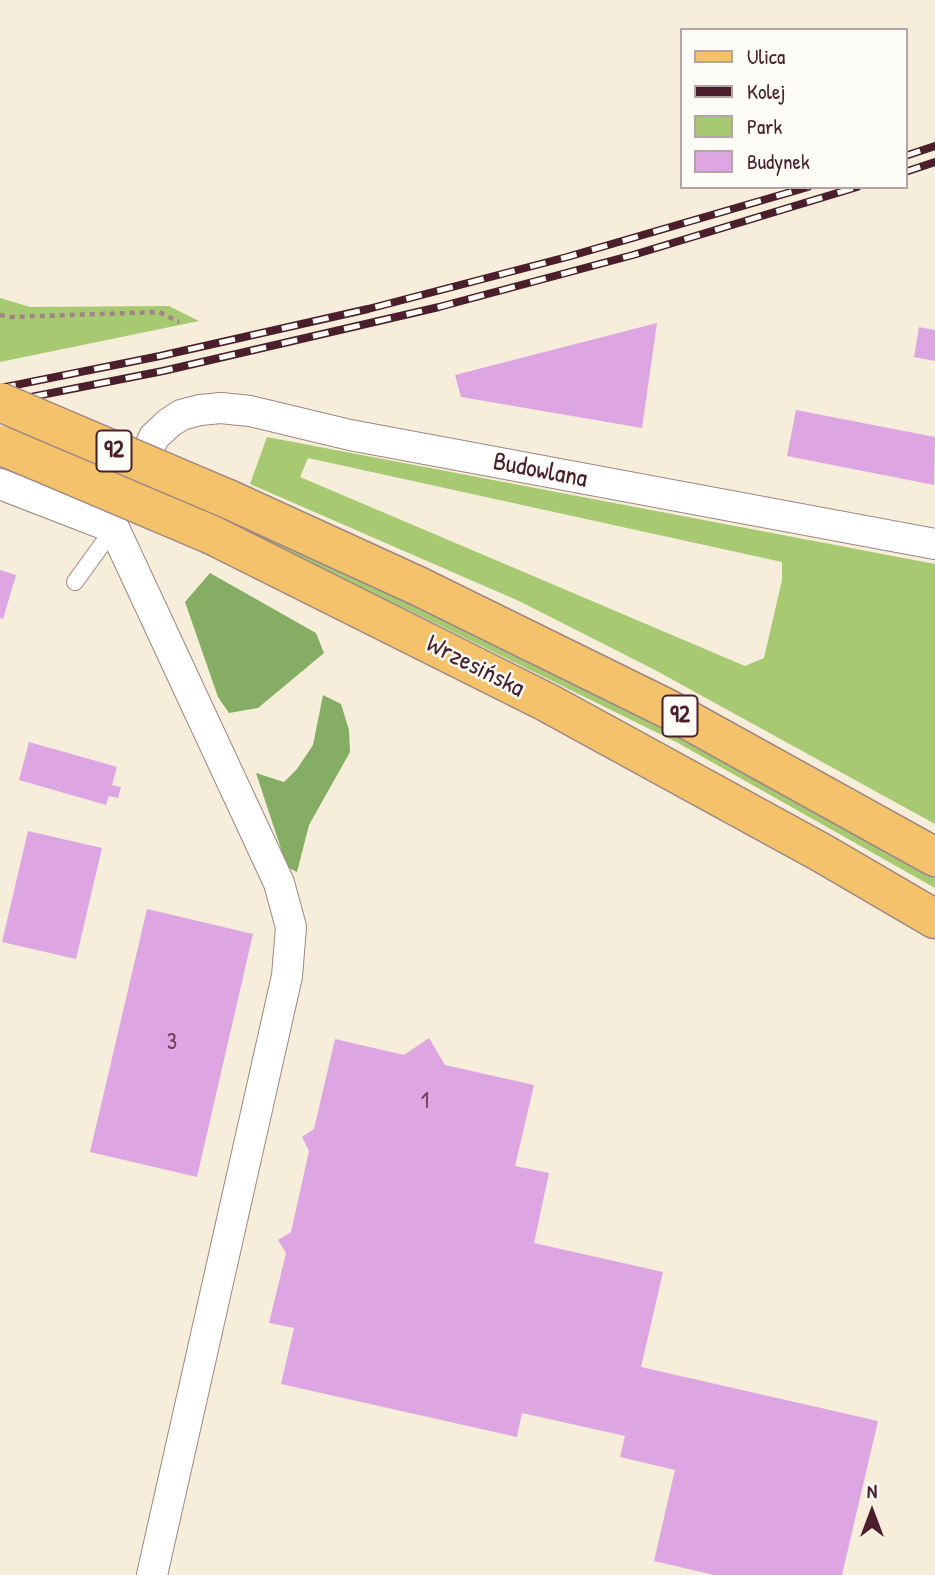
<!DOCTYPE html>
<html>
<head>
<meta charset="utf-8">
<style>
  body { margin:0 }
  #map { position:relative; width:935px; height:1575px; overflow:hidden; background:#f6edda; font-family:"Patrick Hand",sans-serif }
  canvas { display:block }
  .legend { position:absolute; left:680px; top:28px; width:228px; height:161px; box-sizing:border-box; background:#fdfcf7; border:2px solid #b5a4a5; margin:0; padding:9px 12px; list-style:none; font-size:21px; color:#4a1f2b }
  .legend li { display:flex; align-items:center; gap:14px; height:35px }
  .legend b { width:35px; border:2px solid #b5a4a5 }
  .north { position:absolute; left:837px; top:1477px; width:70px; height:70px; -webkit-text-stroke:5px #fdfcf7; paint-order:stroke; rotate:0deg; font-size:19px; font-weight:700; line-height:28px; text-align:center; color:#4a1f2b }
  .north::after { content:''; display:block; margin:auto; width:24px; height:32px; background:#4a1f2b; clip-path:polygon(50% 0,100% 100%,50% 72%,0 100%) }
</style>
</head>
<body>
<div id="map">
<canvas width="935" height="1575"></canvas>
<ul class="legend">
<li><b style="height:9px;background:#f3c26a"></b>Ulica</li>
<li><b style="height:9px;background:#4a1f2b"></b>Kolej</li>
<li><b style="height:19px;background:#a7c972"></b>Park</li>
<li><b style="height:19px;background:#dda6e3"></b>Budynek</li>
</ul>
<div class="north">N</div>
</div>
<script>
const c = document.querySelector('canvas').getContext('2d');
c.lineJoin = 'round';
function paint(path, color) { c.fillStyle = color; c.fill(path, 'evenodd'); }
const shape = rows => new Path2D(rows.map(r => 'M' + r).join(''));
function strokePath(path, color, width, dash) { c.strokeStyle = color; c.lineWidth = width; c.lineCap = dash ? 'butt' : 'round'; c.setLineDash(dash || []); c.stroke(path); }
function drawText(font, color, halo, rows, align = 'center') {
  c.font = font + ' "Patrick Hand",sans-serif'; c.lineWidth = 5; c.setLineDash([]); c.textBaseline = 'middle'; c.strokeStyle = halo; c.fillStyle = color; for (const [text, x, y, turn = 0] of rows) {
    c.save(); c.translate(x, y); c.rotate((+turn || 0) * Math.PI / 180); c.textAlign = isNaN(turn) ? turn : align; if (halo) c.strokeText(text, 0, 0); c.fillText(text, 0, 0); c.restore();
  }
}
paint(shape([
  [0,298,30,307,169,306,199,321,0,362],
  [267,437,935,564,935,824,655,670,519,601,250,484],
  [308,458,782,562,782,580,764,658,745,666,300,477],
  [232,515,553,667,935,873,935,888,678,743,408,610,224,526]
]), '#a7c972');
paint(shape([
  [210,573,316,633,324,653,258,708,229,713,218,697,185,602],
  [323,695,341,704,349,730,350,752,309,825,297,872,287,867,256,773,284,782,297,769,313,745]
]), '#85ad64');
paint(shape([
  [657,323,642,428,461,397,455,375],
  [919,327,935,330,935,361,914,357],
  [796,410,935,437,934,485,787,456],
  [0,570,16,575,3,619,0,618],
  [29,742,117,767,112,785,121,787,118,798,109,796,106,805,19,780],
  [28,831,102,848,76,959,2,942],
  [147,909,253,934,197,1177,90,1152],
  [429,1038,445,1065,534,1085,515,1166,549,1173,534,1243,663,1272,641,1367,878,1421,842,1575,714,1575,654,1561,675,1470,620,1457,625,1436,522,1413,517,1437,281,1384,294,1328,269,1323,286,1253,278,1240,291,1232,309,1151,302,1137,314,1129,335,1039,404,1055]
]), '#dda6e3');
const lane = shape([
  [75,582,114,528]
]);
const street = shape([
  [134,483,154,437,169,423,181,415,200,410,221,408,250,411,350,435,935,544],
  [0,484,114,528,279,883,291,927,287,976,152,1575]
]);
const primary = shape([
  [228,499,418,586,668,709,935,857],
  [212,535,548,703,822,853,935,919]
]);
strokePath(lane, '#a08682', 18);
strokePath(street, '#a08682', 32);
strokePath(primary, '#a08682', 41);
strokePath(shape([
  [0,315,11,317,159,312,179,322]
]), '#a08682', 4.5, [5, 5]);
strokePath(lane, '#fff', 16);
strokePath(street, '#fff', 30);
strokePath(primary, '#f3c26a', 38);
const rail = shape([
  [905,156,935,146],
  [905,172,935,162],
  [0,388,160,356,368,309,567,257,808,187],
  [0,403,163,371,439,307,633,255,857,187]
]);
strokePath(rail, '#4a1f2b', 8);
strokePath(rail, '#fdfcf7', 5, [16]);
const primaryBridge = shape([
  [0,402,228,499],
  [0,445,212,535]
]);
strokePath(primaryBridge, '#a08682', 41, []);
strokePath(primaryBridge, '#f3c26a', 38);
drawText('23px', '#6f4159', null, [
  ["3",172,1043],
  ["1",425,1102]
]);
for (const [x, y, w] of [
  [114,451,35],
  [680,716,35]
]) { const box = new Path2D(); box.roundRect(x - w / 2, y - 20.5, w, 41, 5); c.fillStyle = '#fdfcf7'; c.fill(box); strokePath(box, '#4a1f2b', 2); }
drawText('bold 24px', '#4a1f2b', null, [
  ["92",114,451],
  ["92",680,716]
]);
drawText('26px', '#4a1f2b', '#fdfcf7', [
  ["Budowlana",540,471,11],
  ["Wrzesińska",475,667,27]
]);
</script>
</body>
</html>
